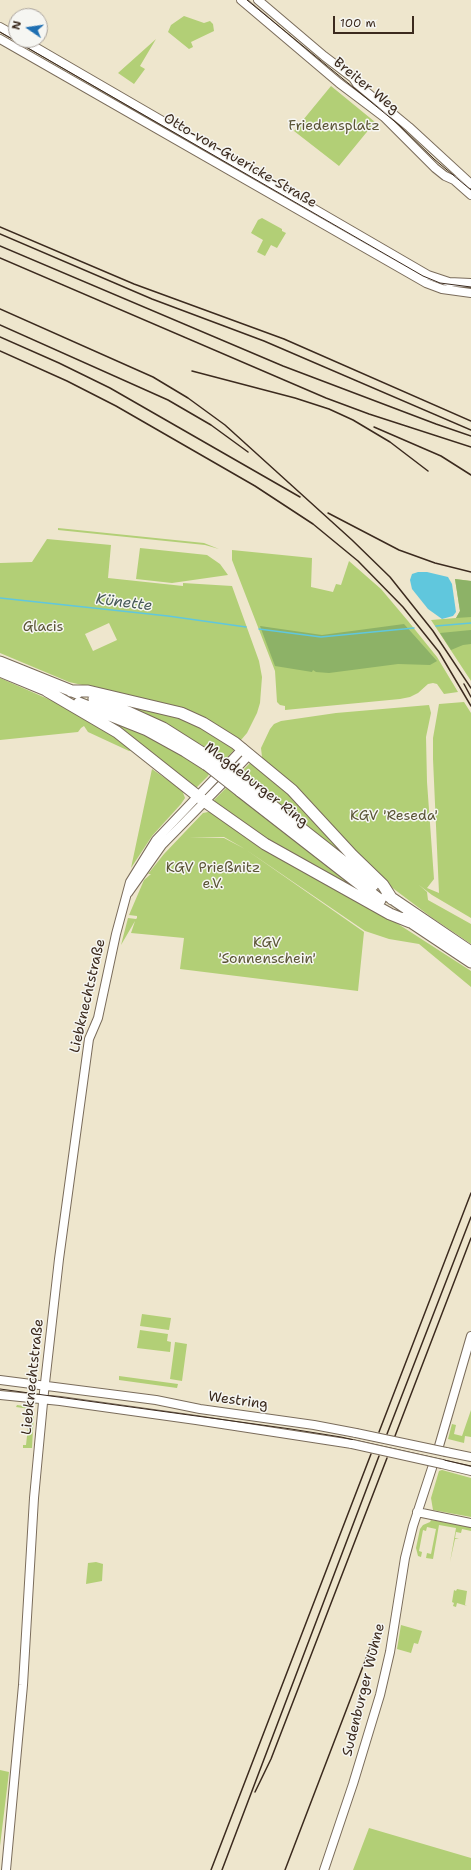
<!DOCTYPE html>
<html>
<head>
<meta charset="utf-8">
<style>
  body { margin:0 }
  #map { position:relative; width:471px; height:1870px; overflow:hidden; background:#eee6cd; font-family:"Shantell Sans",sans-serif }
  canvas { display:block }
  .north { position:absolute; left:8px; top:8px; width:40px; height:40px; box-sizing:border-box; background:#f6f6f2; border:1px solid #aba49d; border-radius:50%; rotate:283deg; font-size:11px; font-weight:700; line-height:16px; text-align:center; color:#3b2a1e }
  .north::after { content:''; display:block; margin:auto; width:14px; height:18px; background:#1f6fb2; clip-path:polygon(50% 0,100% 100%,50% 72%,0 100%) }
  .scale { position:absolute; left:333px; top:16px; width:81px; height:18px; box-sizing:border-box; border:2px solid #3b2a1e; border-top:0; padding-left:5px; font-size:12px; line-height:14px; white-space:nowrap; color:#3b2a1e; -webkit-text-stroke:3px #f6f6f2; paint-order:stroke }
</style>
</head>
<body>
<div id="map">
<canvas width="471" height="1870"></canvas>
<div class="north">N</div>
<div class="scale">100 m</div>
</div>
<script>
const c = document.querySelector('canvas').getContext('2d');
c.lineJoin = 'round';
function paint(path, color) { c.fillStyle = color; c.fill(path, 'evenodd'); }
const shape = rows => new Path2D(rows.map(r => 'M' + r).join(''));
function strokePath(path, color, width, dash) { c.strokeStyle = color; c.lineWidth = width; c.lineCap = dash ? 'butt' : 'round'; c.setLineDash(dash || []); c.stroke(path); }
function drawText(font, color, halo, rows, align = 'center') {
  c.font = font + ' "Shantell Sans",sans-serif'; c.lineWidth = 3; c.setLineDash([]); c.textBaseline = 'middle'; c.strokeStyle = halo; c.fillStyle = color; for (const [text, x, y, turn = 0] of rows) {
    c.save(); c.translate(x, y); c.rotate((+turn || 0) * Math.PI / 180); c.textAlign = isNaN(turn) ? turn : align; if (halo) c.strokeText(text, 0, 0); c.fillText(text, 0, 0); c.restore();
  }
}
paint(shape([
  [184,16,204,23,210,21,213,24,214,31,191,42,193,47,189,49,168,32,171,25],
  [156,39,140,66,145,69,134,84,118,73],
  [331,86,375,122,339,166,294,131],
  [262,218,282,229,282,231,286,233,277,248,271,245,265,256,257,252,263,240,251,233,258,220],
  [58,528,204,543,219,549,205,545,58,530],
  [47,539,111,545,108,578,183,586,183,583,232,586,259,661,262,677,260,703,257,713,247,733,241,740,135,697,69,682,0,653,0,563,32,562],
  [109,623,117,640,93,651,85,634],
  [140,548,207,555,220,564,228,575,172,583,136,579],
  [232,550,312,558,311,587,333,592,336,584,341,585,349,561,381,589,408,621,437,657,458,692,444,694,437,684,433,683,428,684,418,693,410,697,400,699,285,710,285,706,280,705,277,702,275,671,232,560],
  [455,579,471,581,471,681,431,620,456,618,460,611],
  [0,678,71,709,136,750,129,751,88,732,84,726,81,728,78,732,0,740],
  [464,702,471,713,471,918,432,895,419,885,427,892,428,900,471,924,471,944,431,917,390,886,346,845,260,758,262,757,261,748,270,729,274,724,281,721,336,713,429,705,431,713,426,737,427,782,434,879,427,888,439,893,433,759,433,738,439,704],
  [117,703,188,720,234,747,234,750,224,761,202,745],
  [92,711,147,734,204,769,209,774,208,776,196,788],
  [250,763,285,788,355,866,240,773],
  [152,769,182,790,185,798,181,804,152,836,131,868],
  [227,787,359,890,277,845,213,804,215,802,214,800],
  [208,812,216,813,364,902,471,971,471,987,419,944,389,939,365,931,245,849,224,837,189,837,224,838,245,849,364,932,358,991,180,969,184,938,131,933,135,921,121,945,128,918,136,919,137,918,137,916,129,915,144,880,151,874,148,874,164,854,203,813],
  [142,1314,171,1318,169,1330,140,1326],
  [140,1330,168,1334,167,1341,171,1342,170,1352,137,1348],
  [175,1342,187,1344,182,1381,170,1379],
  [119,1376,178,1384,177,1388,119,1380],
  [17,1405,30,1407,34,1411,32,1448,23,1448,23,1445,26,1445,30,1409,16,1407],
  [471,1410,471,1437,465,1436,464,1443,448,1439,452,1424,456,1425,454,1434,462,1436],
  [442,1470,471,1478,471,1517,433,1510,431,1498,439,1471],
  [431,1520,471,1527,471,1531,462,1529,461,1533,456,1532,455,1538,459,1539,455,1539,450,1562,456,1528,439,1525,433,1559,426,1558,427,1553,431,1554,436,1529,427,1527,426,1531,423,1530,419,1551,422,1552,421,1557,418,1556,416,1548,420,1529,423,1525,430,1522],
  [96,1562,103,1564,102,1581,86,1584,88,1563],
  [457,1589,467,1591,465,1605,467,1606,457,1603,456,1607,453,1606,454,1603,452,1602,454,1590,456,1591],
  [401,1625,422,1631,418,1644,414,1643,411,1653,397,1649],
  [0,1770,9,1772,0,1846],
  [369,1828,471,1858,471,1870,353,1870]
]), '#b2cf76');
paint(shape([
  [455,579,471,581,471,617,456,618,460,611],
  [404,624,437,661,430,665,398,664,329,673,316,672,313,670,312,672,275,666,260,626,322,635],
  [471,630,471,644,463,645,451,650,440,633]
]), '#8db267');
paint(shape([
  [418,572,427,572,448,577,452,584,456,612,453,616,442,619,428,609,412,589,410,580,412,574]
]), '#60c7dd');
strokePath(shape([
  [0,598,168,616,246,627],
  [436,626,471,623],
  [259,629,321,637,414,628]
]), '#60c7dd', 1.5);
const secondary = shape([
  [241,0,339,83,384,117,435,168,445,176,454,180,471,195],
  [258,0,324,56,353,78,357,84,409,127,471,184],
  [0,27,16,36],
  [0,39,426,283,442,289,471,293],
  [23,40,428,275,449,282,471,283],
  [227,765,243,748],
  [234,771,250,754],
  [128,893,162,845,223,783],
  [0,1380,156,1400,200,1409,314,1425,356,1433],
  [0,1395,60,1401,196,1420,352,1444],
  [439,1446,471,1336],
  [446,1452,471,1457],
  [442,1464,471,1471],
  [417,1512,471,1523],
  [6,1870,23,1685,34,1498,44,1392,59,1259,89,1039,98,1018,116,934,130,882,156,840,216,777],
  [324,1870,353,1784,380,1695,390,1652,405,1558,413,1526,432,1468]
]);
const highway = shape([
  [0,662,77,693],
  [0,671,53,693],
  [47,691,117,732,204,801,265,844,390,914,410,922],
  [71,691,88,691,181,713,203,723,235,743,292,790,352,855,383,885,392,899],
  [94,699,130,713,163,728,212,759],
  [79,703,147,730,185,751,207,765],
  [245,784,373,885],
  [240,791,380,900],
  [387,895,471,952],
  [405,918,471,962]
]);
strokePath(secondary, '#7a6c5b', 10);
strokePath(highway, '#7a6c5b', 13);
strokePath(secondary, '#fff', 8);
strokePath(highway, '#fff', 11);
strokePath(shape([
  [247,0,399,125,434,159,471,190],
  [0,32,423,276,440,283,471,287],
  [0,1389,291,1429,341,1437,471,1466]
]), '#3b2a1e', 1);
strokePath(shape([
  [0,227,134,284,284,339,471,421],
  [0,234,152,299,264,341,471,430],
  [0,246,283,366,436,424,471,436],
  [0,258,326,398,369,414,471,447],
  [0,309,153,377,188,398,225,425,352,540,390,577,433,631,471,688],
  [0,325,168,400,211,425,248,452],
  [0,337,59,363,110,388,300,497],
  [0,351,67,381,116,406,255,486,313,524,358,561,403,607,439,652,471,706],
  [192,371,295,398,329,409,353,420,390,442,428,471],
  [374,427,441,456,471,475],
  [328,513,399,550,435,563,471,572],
  [464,684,471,697],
  [379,1432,471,1193],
  [387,1434,471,1217],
  [395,1436,471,1238],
  [255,1792,271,1759,387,1458],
  [211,1870,371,1454],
  [222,1870,379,1456],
  [285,1870,375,1635]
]), '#3b2a1e', 1.5);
const secondaryBridge = shape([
  [356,1433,446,1452],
  [352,1444,442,1464]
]);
const highwayBridge = shape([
  [212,759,245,784],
  [207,765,240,791]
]);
strokePath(secondaryBridge, '#7a6c5b', 10, []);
strokePath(highwayBridge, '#7a6c5b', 13, []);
strokePath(secondaryBridge, '#fff', 8);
strokePath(highwayBridge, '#fff', 11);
drawText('14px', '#3b2a1e', '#f6f6f2', [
  ["Breiter Weg",366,86,39],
  ["Otto-von-Guericke-Straße",240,161,30],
  ["Magdeburger Ring",256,785,38],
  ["Liebknechtstraße",88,996,-77],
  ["Liebknechtstraße",33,1377,-84],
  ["Westring",238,1401,8],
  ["Sudenburger Wuhne",364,1690,-76]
]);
drawText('14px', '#595334', '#f6f6f2', [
  ["Friedensplatz",334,126],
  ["Glacis",43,627],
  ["KGV 'Reseda'",394,816],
  ["KGV Prießnitz",213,868],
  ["e.V.",213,884],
  ["KGV",267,943],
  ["'Sonnenschein'",267,959]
]);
drawText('italic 15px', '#465957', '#f6f6f2', [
  ["Künette",124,603,7]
]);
</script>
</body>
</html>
